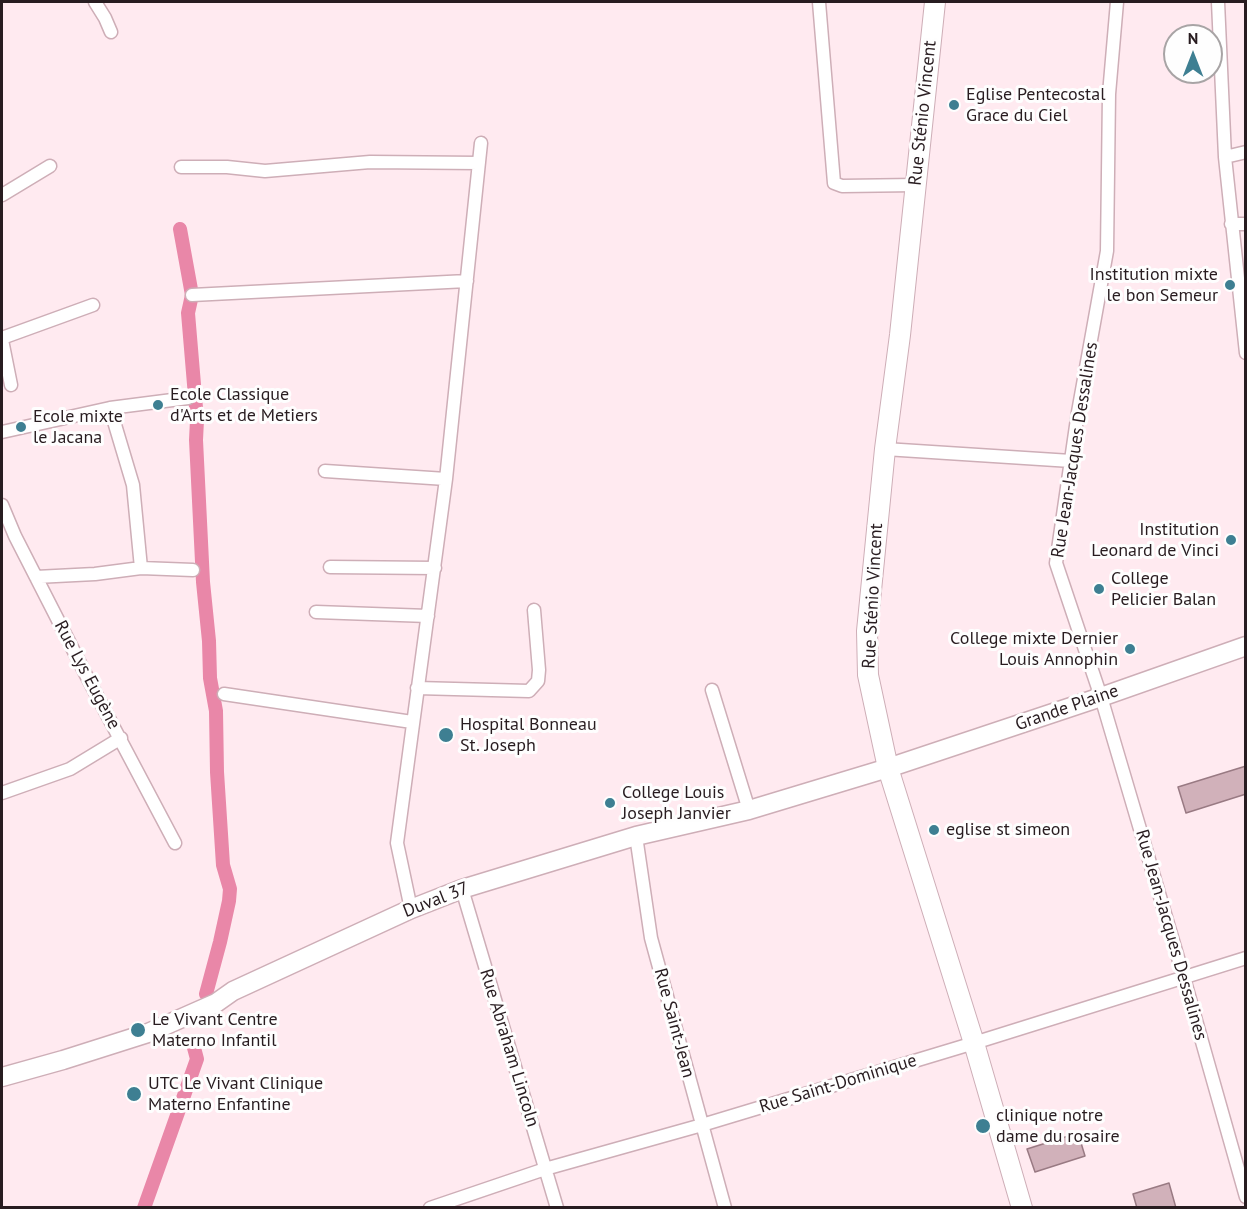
<!DOCTYPE html>
<html>
<head>
<meta charset="utf-8">
<style>
  body { margin:0 }
  #map { position:relative; width:1247px; height:1209px; overflow:hidden; background:#ffeaf0; font-family:"PT Sans",sans-serif }
  canvas { display:block }
  .frame { position:absolute; inset:0; border:3px solid #281c20; pointer-events:none }
  .north { position:absolute; left:1163px; top:24px; width:60px; height:60px; box-sizing:border-box; background:#fefefe; border:2px solid #a8a4a5; border-radius:50%; rotate:0deg; font-size:16px; font-weight:700; line-height:24px; text-align:center; color:#281c20 }
  .north::after { content:''; display:block; margin:auto; width:21px; height:27px; background:#3e7f92; clip-path:polygon(50% 0,100% 100%,50% 72%,0 100%) }
</style>
</head>
<body>
<div id="map">
<canvas width="1247" height="1209"></canvas>
<div class="frame"></div>
<div class="north">N</div>
</div>
<script>
const c = document.querySelector('canvas').getContext('2d');
c.lineJoin = 'round';
const shape = rows => new Path2D(rows.map(r => 'M' + r).join(''));
function strokePath(path, color, width, dash) { c.strokeStyle = color; c.lineWidth = width; c.lineCap = dash ? 'butt' : 'round'; c.setLineDash(dash || []); c.stroke(path); }
function paint(path, color) { c.fillStyle = color; c.fill(path, 'evenodd'); }
function drawText(font, color, halo, rows, align = 'center') {
  c.font = font + ' "PT Sans",sans-serif'; c.lineWidth = 6; c.setLineDash([]); c.textBaseline = 'middle'; c.strokeStyle = halo; c.fillStyle = color; for (const [text, x, y, turn = 0] of rows) {
    c.save(); c.translate(x, y); c.rotate((+turn || 0) * Math.PI / 180); c.textAlign = isNaN(turn) ? turn : align; if (halo) c.strokeText(text, 0, 0); c.fillText(text, 0, 0); c.restore();
  }
}
strokePath(shape([
  [180,229,192,295,188,313,197,420,196,440,203,582,209,641,210,678,216,711,217,772,223,865,230,889,229,901,220,942,206,994],
  [144,1208,197,1059,193,1044]
]), '#e987a8', 14);
const building = shape([
  [1246,766,1246,794,1186,813,1178,787,1246,766],
  [1078,1133,1085,1156,1035,1172,1027,1149,1078,1133],
  [1169,1183,1176,1208,1137,1208,1133,1194,1169,1183]
]);
paint(building, '#d1b1ba');
strokePath(building, '#997a83', 1.5);
const street = shape([
  [95,2,105,18,111,32],
  [819,2,834,183,842,186,916,185],
  [1117,2,1109,94,1107,251,1078,412,1056,563,1101,697,1184,978,1246,1197],
  [1218,2,1225,157,1246,353],
  [1225,157,1246,152],
  [181,167,227,167,265,171,370,162,479,163],
  [2,195,50,166],
  [1231,224,1246,224],
  [192,295,467,281],
  [2,338,93,305],
  [2,340,11,385],
  [110,408,133,485,141,568],
  [2,432,110,408,188,398],
  [885,449,1071,461],
  [325,471,446,479],
  [2,505,15,536,86,675,175,843],
  [330,567,435,568],
  [36,577,95,574,141,568,193,570],
  [316,612,428,616],
  [417,688,529,691,538,681,539,670,534,610],
  [712,690,749,810],
  [224,694,412,722],
  [2,793,70,769,121,738],
  [636,836,651,938,725,1208],
  [462,889,557,1208],
  [411,909,397,843,446,479,481,143],
  [430,1208,545,1169,702,1125,974,1043,1246,958]
]);
const secondary = shape([
  [2,1077,63,1060,148,1033,216,1003,233,991,411,909,462,889,636,836,749,810,888,768,1101,697,1246,646]
]);
const primary = shape([
  [935,2,900,335,885,449,867,631,868,675,888,768,974,1043,1022,1208]
]);
strokePath(street, '#ceaeb7', 15);
strokePath(secondary, '#ceaeb7', 21);
strokePath(primary, '#ceaeb7', 22);
strokePath(street, '#fff', 12);
strokePath(secondary, '#fff', 18);
strokePath(primary, '#fff', 20);
for (const [x, y, r, color] of [
  [954,105,6,"#3e7f92"],
  [1230,285,6,"#3e7f92"],
  [158,405,6,"#3e7f92"],
  [21,427,6,"#3e7f92"],
  [1231,540,6,"#3e7f92"],
  [1099,589,6,"#3e7f92"],
  [1130,649,6,"#3e7f92"],
  [446,735,8,"#3e7f92"],
  [610,803,6,"#3e7f92"],
  [934,830,6,"#3e7f92"],
  [138,1030,8,"#3e7f92"],
  [134,1094,8,"#3e7f92"],
  [983,1126,8,"#3e7f92"]
]) { const dot = new Path2D(); dot.arc(x, y, r, 0, 2 * Math.PI); c.fillStyle = color; c.fill(dot); strokePath(dot, '#fefefe', 2); }
drawText('18px', '#281c20', '#fefefe', [
  ["Eglise Pentecostal",966,95],
  ["Grace du Ciel",966,116],
  ["Institution mixte",1218,275,"right"],
  ["le bon Semeur",1218,296,"right"],
  ["Ecole Classique",170,395],
  ["d'Arts et de Metiers",170,416],
  ["Ecole mixte",33,417],
  ["le Jacana",33,438],
  ["Institution",1219,530,"right"],
  ["Leonard de Vinci",1219,551,"right"],
  ["College",1111,579],
  ["Pelicier Balan",1111,600],
  ["College mixte Dernier",1118,639,"right"],
  ["Louis Annophin",1118,660,"right"],
  ["Hospital Bonneau",460,725],
  ["St. Joseph",460,746],
  ["College Louis",622,793],
  ["Joseph Janvier",622,814],
  ["eglise st simeon",946,830],
  ["Le Vivant Centre",152,1020],
  ["Materno Infantil",152,1041],
  ["UTC Le Vivant Clinique",148,1084],
  ["Materno Enfantine",148,1105],
  ["clinique notre",996,1116],
  ["dame du rosaire",996,1137]
], 'left');
drawText('18px', '#281c20', '#fefefe', [
  ["Rue Sténio Vincent",923,113,-84],
  ["Rue Jean-Jacques Dessalines",1075,450,-81],
  ["Rue Sténio Vincent",873,596,-87],
  ["Rue Lys Eugène",87,675,62],
  ["Grande Plaine",1067,708,-19],
  ["Duval 37",436,900,-21],
  ["Rue Jean-Jacques Dessalines",1171,935,74],
  ["Rue Saint-Jean",674,1023,75],
  ["Rue Abraham Lincoln",509,1048,73],
  ["Rue Saint-Dominique",838,1084,-17]
]);
</script>
</body>
</html>
